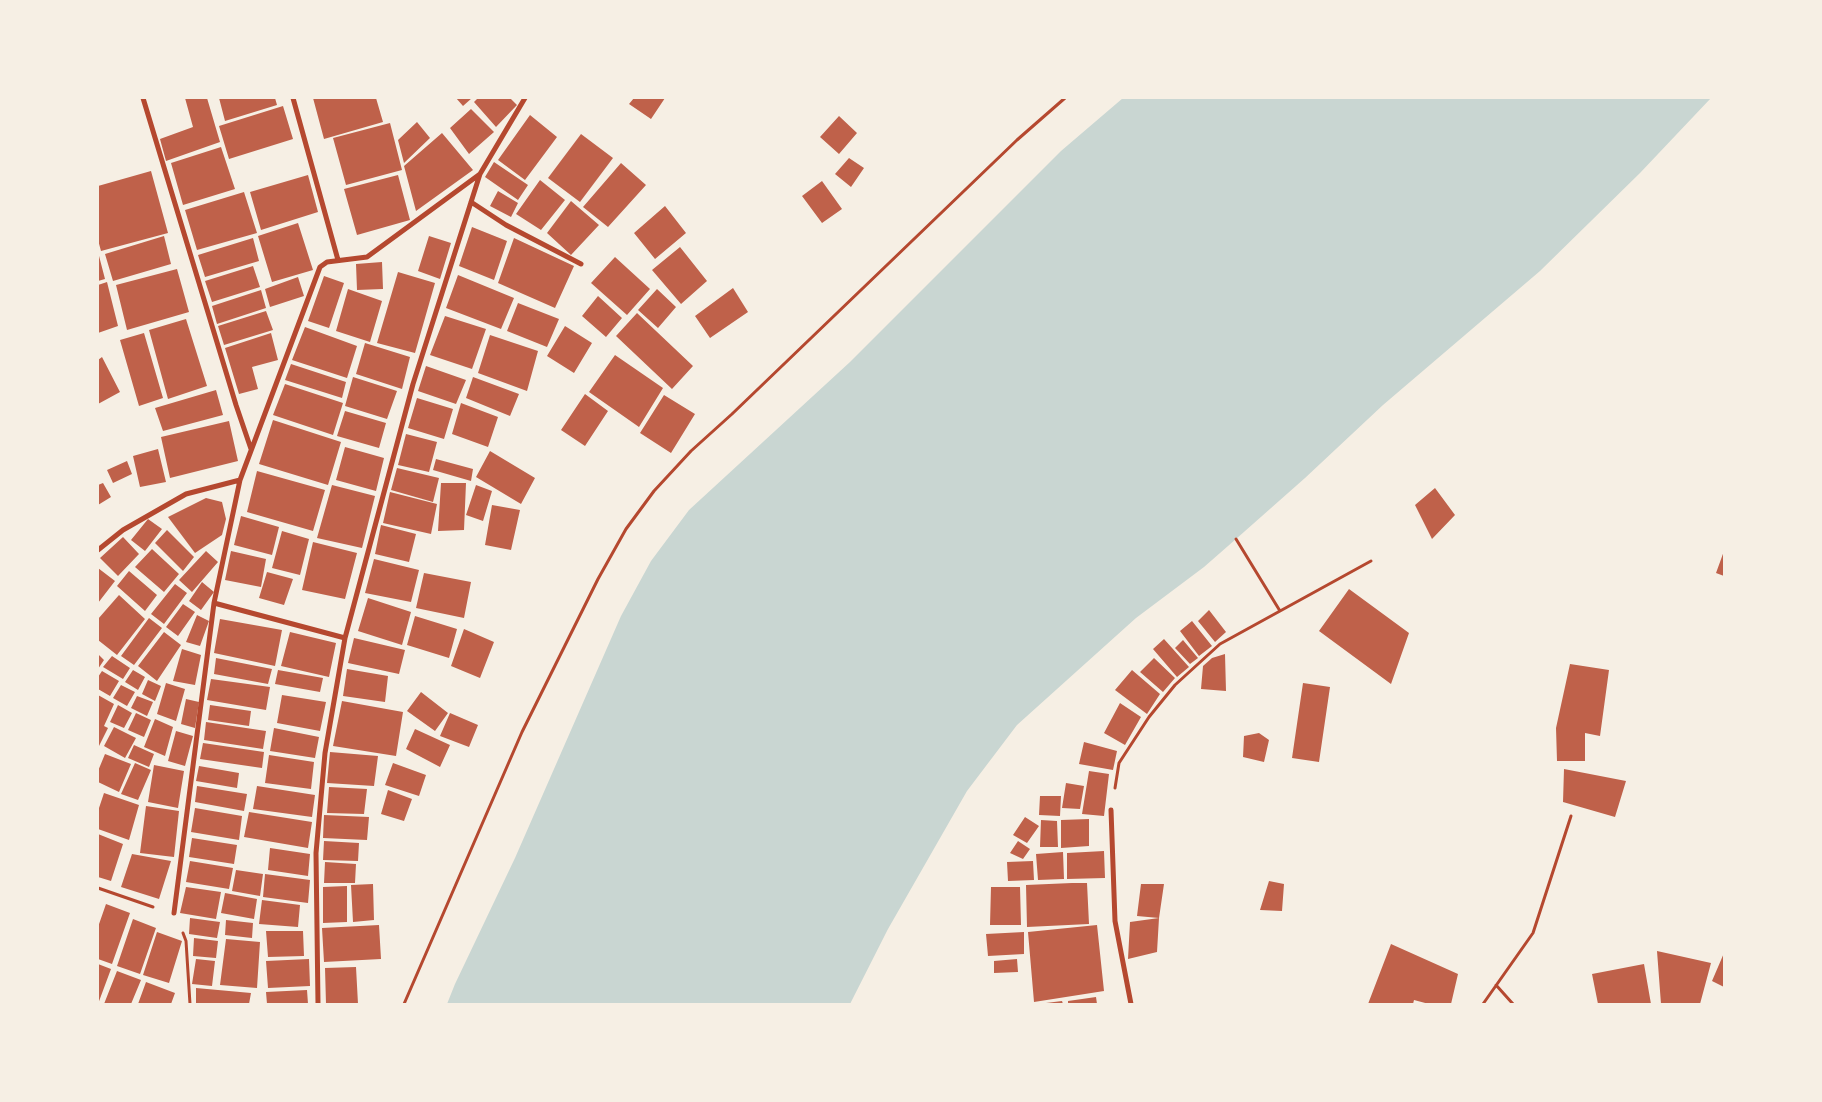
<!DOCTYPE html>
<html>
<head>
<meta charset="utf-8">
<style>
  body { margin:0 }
  #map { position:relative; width:1822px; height:1102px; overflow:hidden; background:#f6efe4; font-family:"Sofia Sans Condensed",sans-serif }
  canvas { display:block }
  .frame { position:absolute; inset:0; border:99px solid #f6efe4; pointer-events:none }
</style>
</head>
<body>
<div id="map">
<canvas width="1822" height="1102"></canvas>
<div class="frame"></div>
</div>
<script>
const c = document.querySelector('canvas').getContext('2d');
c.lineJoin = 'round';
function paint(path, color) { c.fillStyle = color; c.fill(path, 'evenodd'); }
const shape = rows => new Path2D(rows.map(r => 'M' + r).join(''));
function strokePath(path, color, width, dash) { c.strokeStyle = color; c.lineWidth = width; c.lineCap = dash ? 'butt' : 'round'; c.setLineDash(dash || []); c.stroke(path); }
paint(shape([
  [1123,98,1711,98,1640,173,1540,271,1383,405,1305,478,1236,539,1204,567,1136,618,1017,725,967,791,888,929,850,1004,447,1004,455,984,515,858,621,616,651,561,689,510,850,362,1061,151]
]), '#c9d6d2');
paint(shape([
  [185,98,207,98,220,142,166,161,160,139,193,127],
  [219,98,275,98,277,105,225,121],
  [313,98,376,98,383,122,324,139],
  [456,98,472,98,463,106],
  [478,98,510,98,517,105,496,127,474,102],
  [634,98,665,98,651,119,629,104],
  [283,106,293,139,229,159,219,126],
  [471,109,494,132,469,154,450,128],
  [530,115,557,137,525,180,498,160],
  [839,116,857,133,839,154,820,137],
  [417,122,430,138,404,163,398,140],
  [390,123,402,170,346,185,333,138],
  [442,133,473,170,416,211,404,166],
  [581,134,613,158,580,202,548,178],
  [221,147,235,189,183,205,171,163],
  [849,158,864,168,851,187,835,174],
  [494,162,528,185,518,200,485,177],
  [621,163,646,185,608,227,583,207],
  [151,171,168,233,101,251,98,240,98,186],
  [308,175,318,212,261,230,250,192],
  [398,175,410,220,357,235,344,189],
  [540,180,565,200,541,230,516,214],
  [822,181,842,209,822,223,802,196],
  [498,191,518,203,511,217,490,206],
  [244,192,257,233,197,250,185,210],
  [571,201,599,225,571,255,547,233],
  [665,206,686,233,655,259,634,233],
  [298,223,313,270,272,282,258,236],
  [472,227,507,241,494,280,459,266],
  [164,236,171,264,113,281,105,254],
  [429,236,451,243,440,279,418,271],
  [253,238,259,261,205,277,198,255],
  [514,238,574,266,555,308,498,283],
  [680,247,707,281,681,304,652,270],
  [98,252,105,279,98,281],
  [615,257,650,289,627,315,591,283],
  [382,262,383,289,357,290,356,264],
  [253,266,260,287,212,302,205,281],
  [177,269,189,312,127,330,116,285],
  [398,272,435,283,415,353,377,343],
  [458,275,514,298,501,329,446,308],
  [324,276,344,283,329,328,308,321],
  [298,277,304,296,270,307,265,289],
  [107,282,118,326,98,333,98,285],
  [733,288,748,312,710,338,695,316],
  [348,289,382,301,370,342,336,331],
  [657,289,676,307,658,328,638,310],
  [261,290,266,308,217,324,212,306],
  [598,296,622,318,606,337,582,316],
  [518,303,559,319,547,347,507,331],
  [266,311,273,330,224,345,218,326],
  [637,313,693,366,672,389,616,336],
  [445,316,486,329,472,369,430,355],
  [186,319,207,386,168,399,149,330],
  [565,326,592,343,574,373,547,356],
  [305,327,357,346,347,378,292,360],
  [144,333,163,398,139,406,120,340],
  [271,333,278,360,252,367,258,389,239,394,225,348],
  [490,335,538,351,527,391,478,373],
  [365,343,410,357,402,389,356,374],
  [615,355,663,388,639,427,589,392],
  [102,357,120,392,98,404,98,360],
  [291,364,346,382,342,398,285,380],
  [426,366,466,380,456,404,418,391],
  [353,377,397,391,387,419,345,406],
  [473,377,519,394,510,416,466,398],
  [285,384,343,403,333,435,273,415],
  [216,390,223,415,163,431,155,408],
  [585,394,608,411,585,446,561,430],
  [664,395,695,414,671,453,640,433],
  [417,398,453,409,444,439,408,428],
  [461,403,498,417,488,447,452,434],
  [345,411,386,423,379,448,337,436],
  [273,420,341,442,328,485,259,464],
  [229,421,238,461,170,478,161,437],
  [406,434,437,442,429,472,398,465],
  [345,447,384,458,376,491,336,480],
  [158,449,166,482,140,487,133,456],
  [490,451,535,478,521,504,476,477],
  [436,459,473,469,471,481,433,470],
  [127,461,132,474,113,483,107,470],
  [397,468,439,478,433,502,391,490],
  [257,471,325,490,313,531,247,512],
  [103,483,111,497,98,505,98,485],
  [441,483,466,483,464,530,438,531],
  [332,485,375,496,362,548,317,538],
  [476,485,492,491,483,521,466,515],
  [1435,488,1455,515,1432,539,1415,505],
  [390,492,437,504,431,534,383,523],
  [206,498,222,502,226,519,222,535,195,553,168,517],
  [492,505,520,510,511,550,485,545],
  [241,516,279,527,272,555,234,545],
  [148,519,162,529,145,551,131,540],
  [381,525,416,534,409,562,375,554],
  [167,530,194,557,183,571,155,543],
  [282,531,309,539,300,575,272,568],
  [123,537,139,554,118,576,100,558],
  [313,542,357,553,345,599,302,590],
  [152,549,179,574,164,592,135,567],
  [206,551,218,562,192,592,179,580],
  [231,551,266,559,261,587,225,580],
  [1724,551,1724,576,1716,573],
  [374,559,419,570,411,602,365,593],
  [98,568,115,581,98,603],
  [129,571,157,595,145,611,117,586],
  [267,572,293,579,284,605,259,598],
  [424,573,471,582,464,618,416,608],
  [202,582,214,592,201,610,189,601],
  [175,584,187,593,164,624,151,614],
  [1349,589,1409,633,1391,684,1319,631],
  [119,595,145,619,117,655,98,640,98,619],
  [368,598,411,612,402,645,358,631],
  [183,604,195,612,178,636,166,627],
  [1209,610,1226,632,1215,642,1198,621],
  [197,615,209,621,200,646,186,642],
  [415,616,457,629,449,658,407,645],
  [149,618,162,628,134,665,121,656],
  [220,619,282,630,275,666,214,653],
  [1192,621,1212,646,1199,656,1180,631],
  [464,629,494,642,480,678,451,666],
  [164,632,181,645,157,681,138,666],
  [290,632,336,643,329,677,281,666],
  [354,638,405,650,399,674,348,663],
  [1164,639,1189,667,1177,677,1153,649],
  [1183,640,1198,658,1190,664,1175,648],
  [182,649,201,655,195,685,173,681],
  [98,654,104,660,98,669],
  [1225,654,1226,691,1201,689,1203,666,1212,658],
  [112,656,130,668,123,679,103,667],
  [216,658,272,669,268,684,214,674],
  [1154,658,1175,678,1163,692,1140,672],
  [1570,664,1609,670,1600,736,1585,733,1585,761,1557,761,1556,728],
  [347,669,388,676,385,702,343,696],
  [133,670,145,677,138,690,125,682],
  [278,670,323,678,320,692,275,684],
  [1132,670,1160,694,1147,714,1115,690],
  [102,671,119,681,110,696,98,689,98,677],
  [211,679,270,687,266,710,207,700],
  [148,680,161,686,155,701,142,694],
  [166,683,185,689,176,721,157,714],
  [1303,683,1330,687,1319,762,1292,758],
  [121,685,135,692,127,706,113,698],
  [421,692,448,713,435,731,407,711],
  [98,695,114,704,104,726,108,728,98,748],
  [282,695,326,702,320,731,277,723],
  [137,696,153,702,147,716,131,708],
  [186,699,199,702,195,728,181,724],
  [342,701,403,712,396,756,333,746],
  [1120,703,1141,717,1125,745,1104,733],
  [118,705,132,713,124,728,110,722],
  [210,705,251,711,249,726,208,720],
  [136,713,151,720,144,737,128,730],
  [450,713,478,725,469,747,440,736],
  [155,719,173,727,165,756,144,747],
  [206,722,266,731,263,749,204,740],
  [114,727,136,738,125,758,104,746],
  [274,728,319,737,315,758,270,751],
  [415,729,450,745,440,767,406,749],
  [176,731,193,736,185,766,168,761],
  [1259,733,1269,740,1264,762,1243,757,1244,736],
  [1084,742,1117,751,1113,770,1079,764],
  [203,743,264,752,262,768,200,759],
  [134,745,154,754,149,767,128,758],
  [330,752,378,756,374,786,327,783],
  [105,754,131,764,119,792,98,782,98,771],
  [269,755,314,762,311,789,265,783],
  [135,763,151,770,138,800,121,794],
  [393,763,426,775,419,796,385,785],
  [154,765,184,771,178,808,148,802],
  [199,766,239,773,237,788,196,781],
  [1564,769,1626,781,1615,817,1563,802],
  [1089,771,1109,774,1104,816,1082,814],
  [1066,783,1084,786,1080,809,1062,808],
  [197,786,247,794,244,811,195,802],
  [257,786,315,795,312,817,253,809],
  [329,787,367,789,364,814,327,813],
  [388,790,412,799,404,821,381,814],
  [104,793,139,805,129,840,98,829,98,811],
  [1040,796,1061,796,1060,816,1039,815],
  [146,806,179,811,174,857,140,853],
  [195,808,242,816,239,840,191,832],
  [249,812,312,822,308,848,244,837],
  [324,815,369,817,367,840,323,838],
  [1025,817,1039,826,1027,843,1013,835],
  [1089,819,1089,846,1061,848,1061,820],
  [1041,820,1057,821,1058,847,1040,847],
  [98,834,123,844,111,881,98,877],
  [192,838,237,845,234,864,189,857],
  [324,841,359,843,358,861,323,860],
  [1018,841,1030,849,1023,859,1010,853],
  [270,848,310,854,308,876,268,870],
  [1104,851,1105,878,1067,879,1067,853],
  [1063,852,1064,879,1038,880,1036,854],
  [132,854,171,861,159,899,121,887],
  [190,861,233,868,229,889,186,882],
  [1033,861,1034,880,1008,881,1007,862],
  [325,862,356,864,355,883,324,883],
  [236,870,263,874,260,896,232,891],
  [265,874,310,880,308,903,263,897],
  [1269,881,1284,884,1282,911,1260,910],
  [1072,883,1087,883,1089,924,1027,927,1026,885],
  [373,884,374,920,353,922,351,885],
  [1141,884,1164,884,1159,918,1137,916],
  [347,886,347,922,323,923,323,887],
  [186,887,221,892,216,919,180,913],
  [991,887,1020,887,1021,925,990,925],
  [225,893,257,899,254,919,221,913],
  [262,900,300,905,298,927,259,924],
  [106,904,130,913,112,964,98,959,98,927],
  [190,918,220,922,217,938,189,934],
  [1159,918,1157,952,1128,959,1130,922],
  [133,919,156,928,140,974,117,966],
  [226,920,253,923,252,938,225,935],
  [379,925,381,959,324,962,322,928],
  [1097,925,1104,991,1034,1002,1028,932],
  [266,931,303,931,304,956,268,957],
  [157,932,182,941,169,983,143,975],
  [1024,932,1024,954,988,956,986,934],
  [194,938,218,941,216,958,193,956],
  [226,939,260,942,257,988,220,985],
  [1391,944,1458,974,1451,1004,1429,1004,1414,1000,1413,1004,1368,1004],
  [1657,951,1711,963,1700,1004,1661,1004],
  [1724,953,1724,987,1712,981],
  [196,959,215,961,212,986,192,984],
  [309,959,310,986,268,988,266,961],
  [1017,959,1018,972,994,973,994,961],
  [98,964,111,969,98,1004],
  [1644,964,1651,1004,1598,1004,1592,974],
  [356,967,358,1004,326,1004,325,968],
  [117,971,141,980,131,1004,104,1004],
  [146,982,175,993,171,1004,138,1004],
  [196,988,251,993,249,1004,196,1004],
  [307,990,308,1004,267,1004,266,992],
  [1096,997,1097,1004,1068,1004,1068,1001],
  [1062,1001,1063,1004,1046,1004,1046,1003]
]), '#bf614a');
strokePath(shape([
  [1236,539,1280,611],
  [1115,788,1119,763,1149,717,1175,685,1220,644,1371,561],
  [98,888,153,907],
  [183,933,186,941,190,1004],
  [1496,985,1513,1004],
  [404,1004,522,732,598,579,626,529,654,491,691,451,732,414,1017,140,1065,98],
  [1483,1004,1533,933,1571,816]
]), '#b5482f', 3);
strokePath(shape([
  [143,98,236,405,251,449],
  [293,98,338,260],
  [471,202,506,225,581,264],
  [98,550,123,530,186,494,240,480],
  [214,603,345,638],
  [1111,810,1115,921,1131,1004],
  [174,913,214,603,240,480,320,267,327,262,367,257,480,174,525,98],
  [318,1004,316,853,325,753,345,638,413,384,480,174]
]), '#b5482f', 5);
</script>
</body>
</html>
